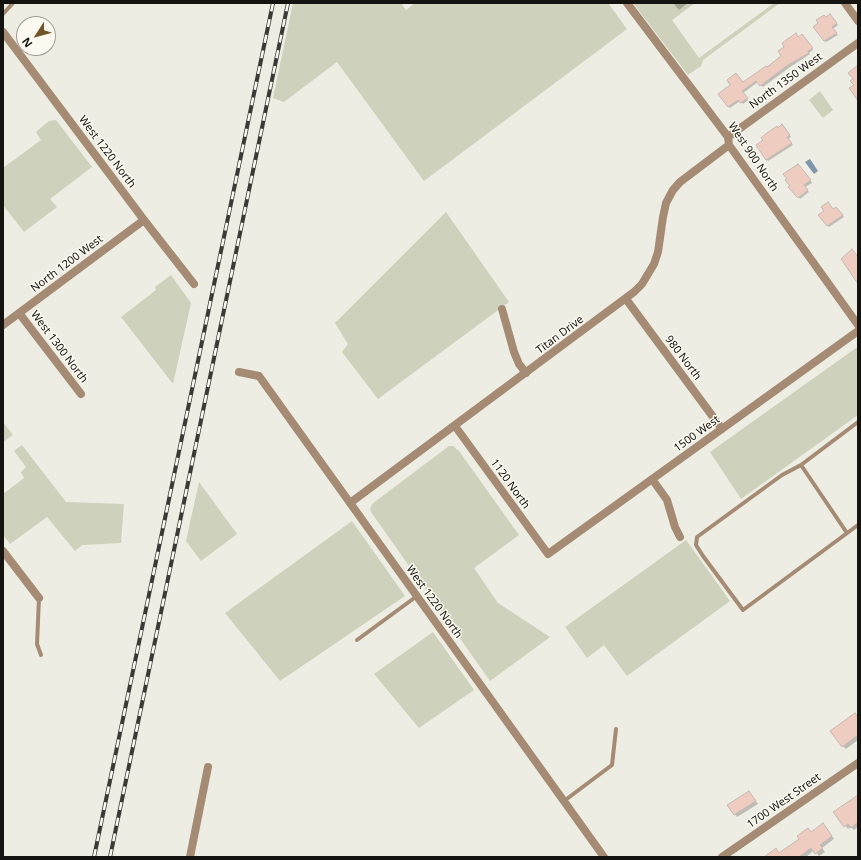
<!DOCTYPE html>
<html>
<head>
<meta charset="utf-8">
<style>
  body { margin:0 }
  #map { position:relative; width:861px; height:860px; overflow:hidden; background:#eeede3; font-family:"Noto Sans",sans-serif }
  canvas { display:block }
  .frame { position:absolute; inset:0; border:4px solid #141310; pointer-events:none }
  .north { position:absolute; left:16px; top:16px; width:40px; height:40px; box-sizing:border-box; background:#fcfaf0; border:1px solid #9f9e96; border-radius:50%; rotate:234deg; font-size:11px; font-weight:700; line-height:16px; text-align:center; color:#141310 }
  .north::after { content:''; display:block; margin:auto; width:14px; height:18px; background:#725529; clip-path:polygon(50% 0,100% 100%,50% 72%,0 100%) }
</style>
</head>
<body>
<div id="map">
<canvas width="861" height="860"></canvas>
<div class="frame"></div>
<div class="north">N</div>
</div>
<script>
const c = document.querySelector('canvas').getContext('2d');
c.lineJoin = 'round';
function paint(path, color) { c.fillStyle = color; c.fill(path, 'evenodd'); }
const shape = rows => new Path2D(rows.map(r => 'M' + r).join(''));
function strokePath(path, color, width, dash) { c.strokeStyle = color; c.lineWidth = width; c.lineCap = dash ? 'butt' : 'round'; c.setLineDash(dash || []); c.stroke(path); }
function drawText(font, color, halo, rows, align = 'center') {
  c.font = font + ' "Noto Sans",sans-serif'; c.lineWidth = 3; c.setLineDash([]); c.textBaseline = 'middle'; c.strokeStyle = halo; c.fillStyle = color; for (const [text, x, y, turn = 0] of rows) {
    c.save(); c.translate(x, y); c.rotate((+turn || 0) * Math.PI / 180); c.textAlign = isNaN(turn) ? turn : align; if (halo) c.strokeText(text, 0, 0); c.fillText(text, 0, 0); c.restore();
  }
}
paint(shape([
  [293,3,401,3,406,10,415,3,608,3,627,29,424,181,337,62,284,102,273,98],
  [633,3,695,3,672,20,699,58,774,3,780,3,703,60,701,66,688,75],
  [820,91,833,110,823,118,809,100],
  [56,120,92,167,50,199,57,207,24,232,3,205,3,168,41,140,36,132,49,121],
  [446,212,509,302,378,399,342,352,348,344,335,323],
  [171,275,191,303,173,384,121,317,156,290,155,287],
  [856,348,858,348,858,415,741,499,710,452],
  [3,422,13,435,3,442],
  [22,445,66,502,124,504,121,543,82,545,75,551,47,517,10,544,3,535,3,494,24,478,21,472,26,467,14,451],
  [449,446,453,446,459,451,519,535,474,568,498,603,550,637,490,681,371,512,370,509,372,504],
  [199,482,237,534,201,561,186,541],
  [352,521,405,596,280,681,225,613],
  [686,540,730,601,627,676,604,645,587,658,565,627],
  [433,632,474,690,419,728,374,674]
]), '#ced1bb');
paint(shape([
  [810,159,818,171,814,174,805,162]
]), '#7e97ac');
paint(shape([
  [673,3,688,3,679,10],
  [832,17,838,25,833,29,838,35,826,42,824,41],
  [804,37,813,50,809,53,810,54,790,67,763,87,758,82,743,93,748,100,743,104,740,101,730,108,729,107,719,94,743,84,767,69,783,57,798,38],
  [784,127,791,137,788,139,793,145,768,161,766,160,764,140,778,129],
  [800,166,812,183,805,187,809,192,800,199,791,187,788,179],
  [838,209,844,217,829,227,819,216],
  [858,717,858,740,846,749,843,746],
  [749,792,758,804,737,817,728,805],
  [858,796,858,827,854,830,851,827,848,829,835,812],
  [826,827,834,839,822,848,825,852,819,856,814,850,806,857,771,857,779,854,812,833]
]), '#0003');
const building = shape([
  [830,14,837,23,832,27,837,33,824,41,813,27,818,23,816,20,824,15,826,17,830,14],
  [796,33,798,37,802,34,813,48,808,51,809,53,788,65,760,86,756,81,742,91,748,98,740,103,738,100,728,107,718,94,730,85,727,80,736,73,743,82,766,66,767,67,781,56,778,51,784,47,782,43,796,33],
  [858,65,858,101,849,88,854,85,850,81,853,79,848,73,858,65],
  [782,124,790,135,787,137,792,143,766,160,756,145,763,140,761,138,767,133,777,126,778,128,782,124],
  [798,164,811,180,804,185,808,190,798,198,788,187,790,186,785,180,787,179,783,174,798,164],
  [828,202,833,209,836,207,843,215,827,226,818,215,824,211,821,207,828,202],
  [852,249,858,257,858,284,841,259,852,249],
  [855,713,858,717,858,735,842,747,830,731,855,713],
  [749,791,756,801,734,815,727,805,749,791],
  [858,795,858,822,851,828,848,824,844,827,833,812,858,795],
  [823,823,832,836,820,845,823,848,815,854,811,848,799,857,764,857,776,848,779,853,799,839,797,836,808,828,811,832,823,823]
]);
paint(building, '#eeccc0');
strokePath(building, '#c4b9b5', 1);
strokePath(shape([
  [3,14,13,3],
  [801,465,782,475,697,537,696,545,703,556,743,610,858,525],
  [847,533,801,465,858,422],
  [39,598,37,644,41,655],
  [357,640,417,596],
  [564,801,612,765,616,729]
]), '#a58a74', 4);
strokePath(shape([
  [627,3,728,137,729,145,858,325],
  [845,3,858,21],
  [3,32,144,220,194,284],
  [728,137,858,43],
  [626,299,722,429],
  [502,309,514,352,519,364,526,373],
  [19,313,81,394],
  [3,325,144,220],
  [239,372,259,376,604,857],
  [455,426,548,554,858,331],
  [652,479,667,500,675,527,680,537],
  [350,503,634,292,642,284,654,264,658,252,663,217,666,203,673,190,680,182,729,145],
  [3,551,39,598],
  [190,857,208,767],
  [722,857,858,763]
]), '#a58a74', 8);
const rail = shape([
  [94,857,273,3],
  [110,857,288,3]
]);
strokePath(rail, '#3b3a36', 4);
strokePath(rail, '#fcfaf0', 2.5, [8]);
drawText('11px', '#141310', '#fcfaf0', [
  ["North 1350 West",786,81,-36],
  ["West 1220 North",107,152,53],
  ["West 900 North",753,157,56],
  ["North 1200 West",67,264,-37],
  ["Titan Drive",560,335,-37],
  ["West 1300 North",59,347,53],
  ["980 North",683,358,53],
  ["1500 West",697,434,-36],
  ["1120 North",510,484,54],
  ["West 1220 North",434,602,54],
  ["1700 West Street",784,801,-35]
]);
</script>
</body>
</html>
